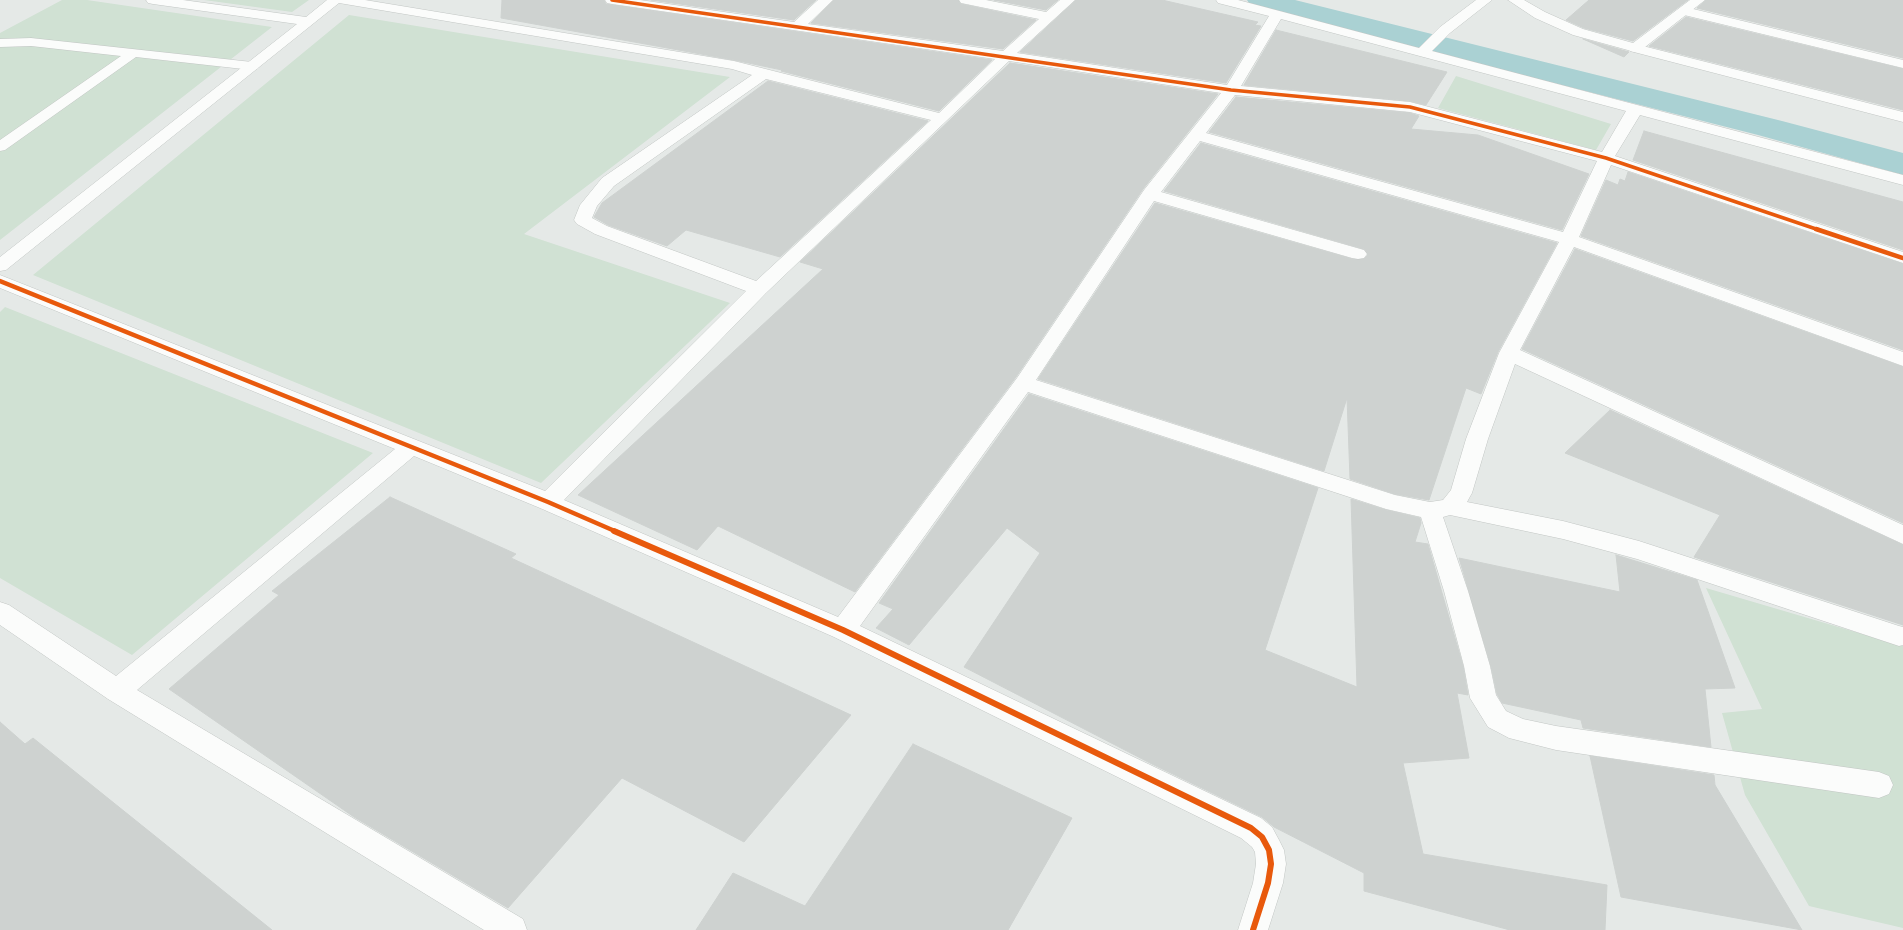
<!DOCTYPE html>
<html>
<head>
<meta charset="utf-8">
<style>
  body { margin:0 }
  canvas { display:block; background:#e5e9e7 }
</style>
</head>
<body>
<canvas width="1903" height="930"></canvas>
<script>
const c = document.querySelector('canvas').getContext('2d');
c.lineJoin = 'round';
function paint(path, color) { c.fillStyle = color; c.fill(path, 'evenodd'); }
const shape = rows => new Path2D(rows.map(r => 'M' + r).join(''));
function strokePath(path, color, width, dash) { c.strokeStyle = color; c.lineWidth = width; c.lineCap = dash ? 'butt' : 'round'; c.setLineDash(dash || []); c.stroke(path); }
paint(shape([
  [62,0,87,0,272,27,0,240,0,33],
  [204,0,309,0,292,12],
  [349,15,730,77,524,234,730,303,541,483,33,275],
  [1456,76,1611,124,1596,150,1438,108],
  [5,307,373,453,132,655,0,578,0,312],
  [1706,588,1903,646,1903,928,1809,906,1745,795,1722,713,1762,709]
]), '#d0e1d3');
paint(shape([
  [1247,0,1295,0,1782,121,1903,153,1903,175,1758,135,1251,6,1247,0]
]), '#aad1d3');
const building = shape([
  [502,0,604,0,606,4,612,5,992,60,939,111,781,71,782,70,734,60,501,18,502,0],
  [651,0,816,0,794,20,651,0],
  [834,0,958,0,961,4,1036,20,1003,49,811,23,834,0],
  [994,0,1058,0,1046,10,994,0],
  [1076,0,1162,0,1258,22,1255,25,1261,26,1226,83,1020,52,1076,0],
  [1589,0,1688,0,1633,41,1584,28,1566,20,1589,0],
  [1706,0,1903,0,1903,58,1697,8,1706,0],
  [1686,17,1903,69,1903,110,1649,46,1686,17],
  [1276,30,1447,72,1426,105,1410,101,1244,85,1276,30],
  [1583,39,1629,52,1624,57,1583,39],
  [1010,63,1218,94,1143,189,1016,377,855,592,718,526,697,550,578,495,823,269,800,262,1010,63],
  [768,81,928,121,780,257,686,230,667,246,608,225,594,217,602,203,768,81],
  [1236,97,1410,113,1419,116,1411,129,1478,135,1589,174,1562,230,1209,132,1236,97],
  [1644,131,1903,202,1903,250,1633,160,1644,131],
  [1201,143,1557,243,1498,352,1481,394,1466,388,1429,500,1395,494,1350,479,1347,398,1324,471,1038,379,1155,203,1352,259,1364,259,1368,255,1364,249,1164,191,1201,143],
  [1628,172,1903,264,1903,350,1581,236,1606,180,1618,185,1620,179,1625,181,1628,172],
  [1575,249,1903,367,1903,523,1522,349,1575,249],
  [1029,394,1318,488,1265,650,1357,687,1351,499,1386,510,1420,518,1421,523,1415,542,1428,544,1463,666,1468,695,1457,693,1469,758,1403,763,1423,854,1607,885,1605,930,1510,930,1364,891,1364,873,1274,827,1262,817,1152,764,964,667,1040,553,1007,528,909,645,876,628,893,609,879,603,1029,394],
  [1610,410,1903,545,1903,625,1694,557,1720,515,1565,453,1610,410],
  [390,497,516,554,511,558,851,715,744,842,622,778,508,908,354,817,169,689,279,595,272,591,390,497],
  [1616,555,1697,580,1735,688,1705,689,1711,747,1583,728,1581,720,1502,703,1497,694,1491,666,1459,558,1620,592,1616,555],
  [0,722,25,744,33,738,272,930,0,930,0,722],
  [913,744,1072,818,1008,930,696,930,733,873,805,906,913,744],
  [1590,756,1714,775,1715,785,1802,930,1621,897,1590,756]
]);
paint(building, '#ced2d0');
strokePath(building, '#ced2d0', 1);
const service = shape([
  [31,38,252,62,257,63,259,66,257,69,252,70,136,57,5,150,0,151,0,140,121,56,31,46,0,47,0,39,31,38]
]);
const minor = shape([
  [146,0,183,0,306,17,327,0,365,0,734,61,939,113,995,59,612,4,607,3,605,0,640,0,794,22,818,0,833,0,808,24,1003,51,1039,19,966,4,961,3,959,0,986,0,1046,12,1060,0,1075,0,1017,53,1227,85,1269,16,1218,3,1216,0,1238,0,1419,48,1440,27,1476,0,1492,0,1450,33,1432,51,1903,175,1903,185,1640,115,1615,156,1903,252,1903,263,1611,165,1579,237,1903,352,1903,366,1574,247,1520,350,1903,525,1903,544,1515,364,1488,439,1472,493,1467,502,1563,521,1639,541,1899,626,1903,627,1903,645,1899,646,1637,559,1563,539,1450,515,1443,517,1468,591,1490,666,1496,695,1506,711,1523,719,1556,726,1879,772,1889,776,1893,785,1889,794,1879,798,1556,750,1509,738,1488,727,1470,698,1464,666,1444,591,1421,517,1386,509,1028,392,860,626,1261,818,1272,827,1279,840,1284,850,1286,864,1283,883,1268,930,1238,930,1253,883,1256,864,1255,852,1252,847,1241,838,834,637,540,508,414,456,137,690,523,919,527,930,484,930,108,699,0,625,0,602,9,605,116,676,395,449,0,288,0,275,545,491,746,291,595,234,577,224,574,220,580,205,602,178,752,75,732,69,339,3,6,270,0,271,0,257,297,24,153,4,148,3,146,0],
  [1281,19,1626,111,1602,152,1410,102,1241,86,1281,19],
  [1009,61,1221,93,1144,190,1017,378,838,617,564,500,766,293,1009,61],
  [766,79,931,120,756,281,607,226,592,218,597,206,614,186,766,79],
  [1235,95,1410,112,1597,161,1563,232,1206,133,1235,95],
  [1200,141,1559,242,1499,353,1466,439,1451,490,1443,500,1430,502,1395,495,1036,380,1154,201,1352,258,1358,259,1364,258,1367,254,1364,250,1161,192,1200,141],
  [1685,7,1903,60,1903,68,1680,14,1678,11,1680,8,1685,7],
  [1635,44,1903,112,1903,122,1630,51,1628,48,1630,45,1635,44]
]);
const tertiary = shape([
  [1508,0,1524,0,1545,12,1583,29,1633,43,1690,0,1705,0,1640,51,1635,52,1573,35,1535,18,1508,0]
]);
strokePath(service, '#c2c6c4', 1);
strokePath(minor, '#c2c6c4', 1);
strokePath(tertiary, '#c2c6c4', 1);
paint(service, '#fbfcfb');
paint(minor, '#fbfcfb');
paint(tertiary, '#fbfcfb');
strokePath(shape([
  [612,0,1231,90,1410,107,1606,158,1819,230]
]), '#e8590c', 3.5);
strokePath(shape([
  [1816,229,1903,258],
  [0,281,548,502,617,532]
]), '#e8590c', 4.5);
strokePath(shape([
  [614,531,843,630,1251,828,1262,837,1269,850,1271,864,1268,883,1253,930]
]), '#e8590c', 6);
</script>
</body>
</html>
